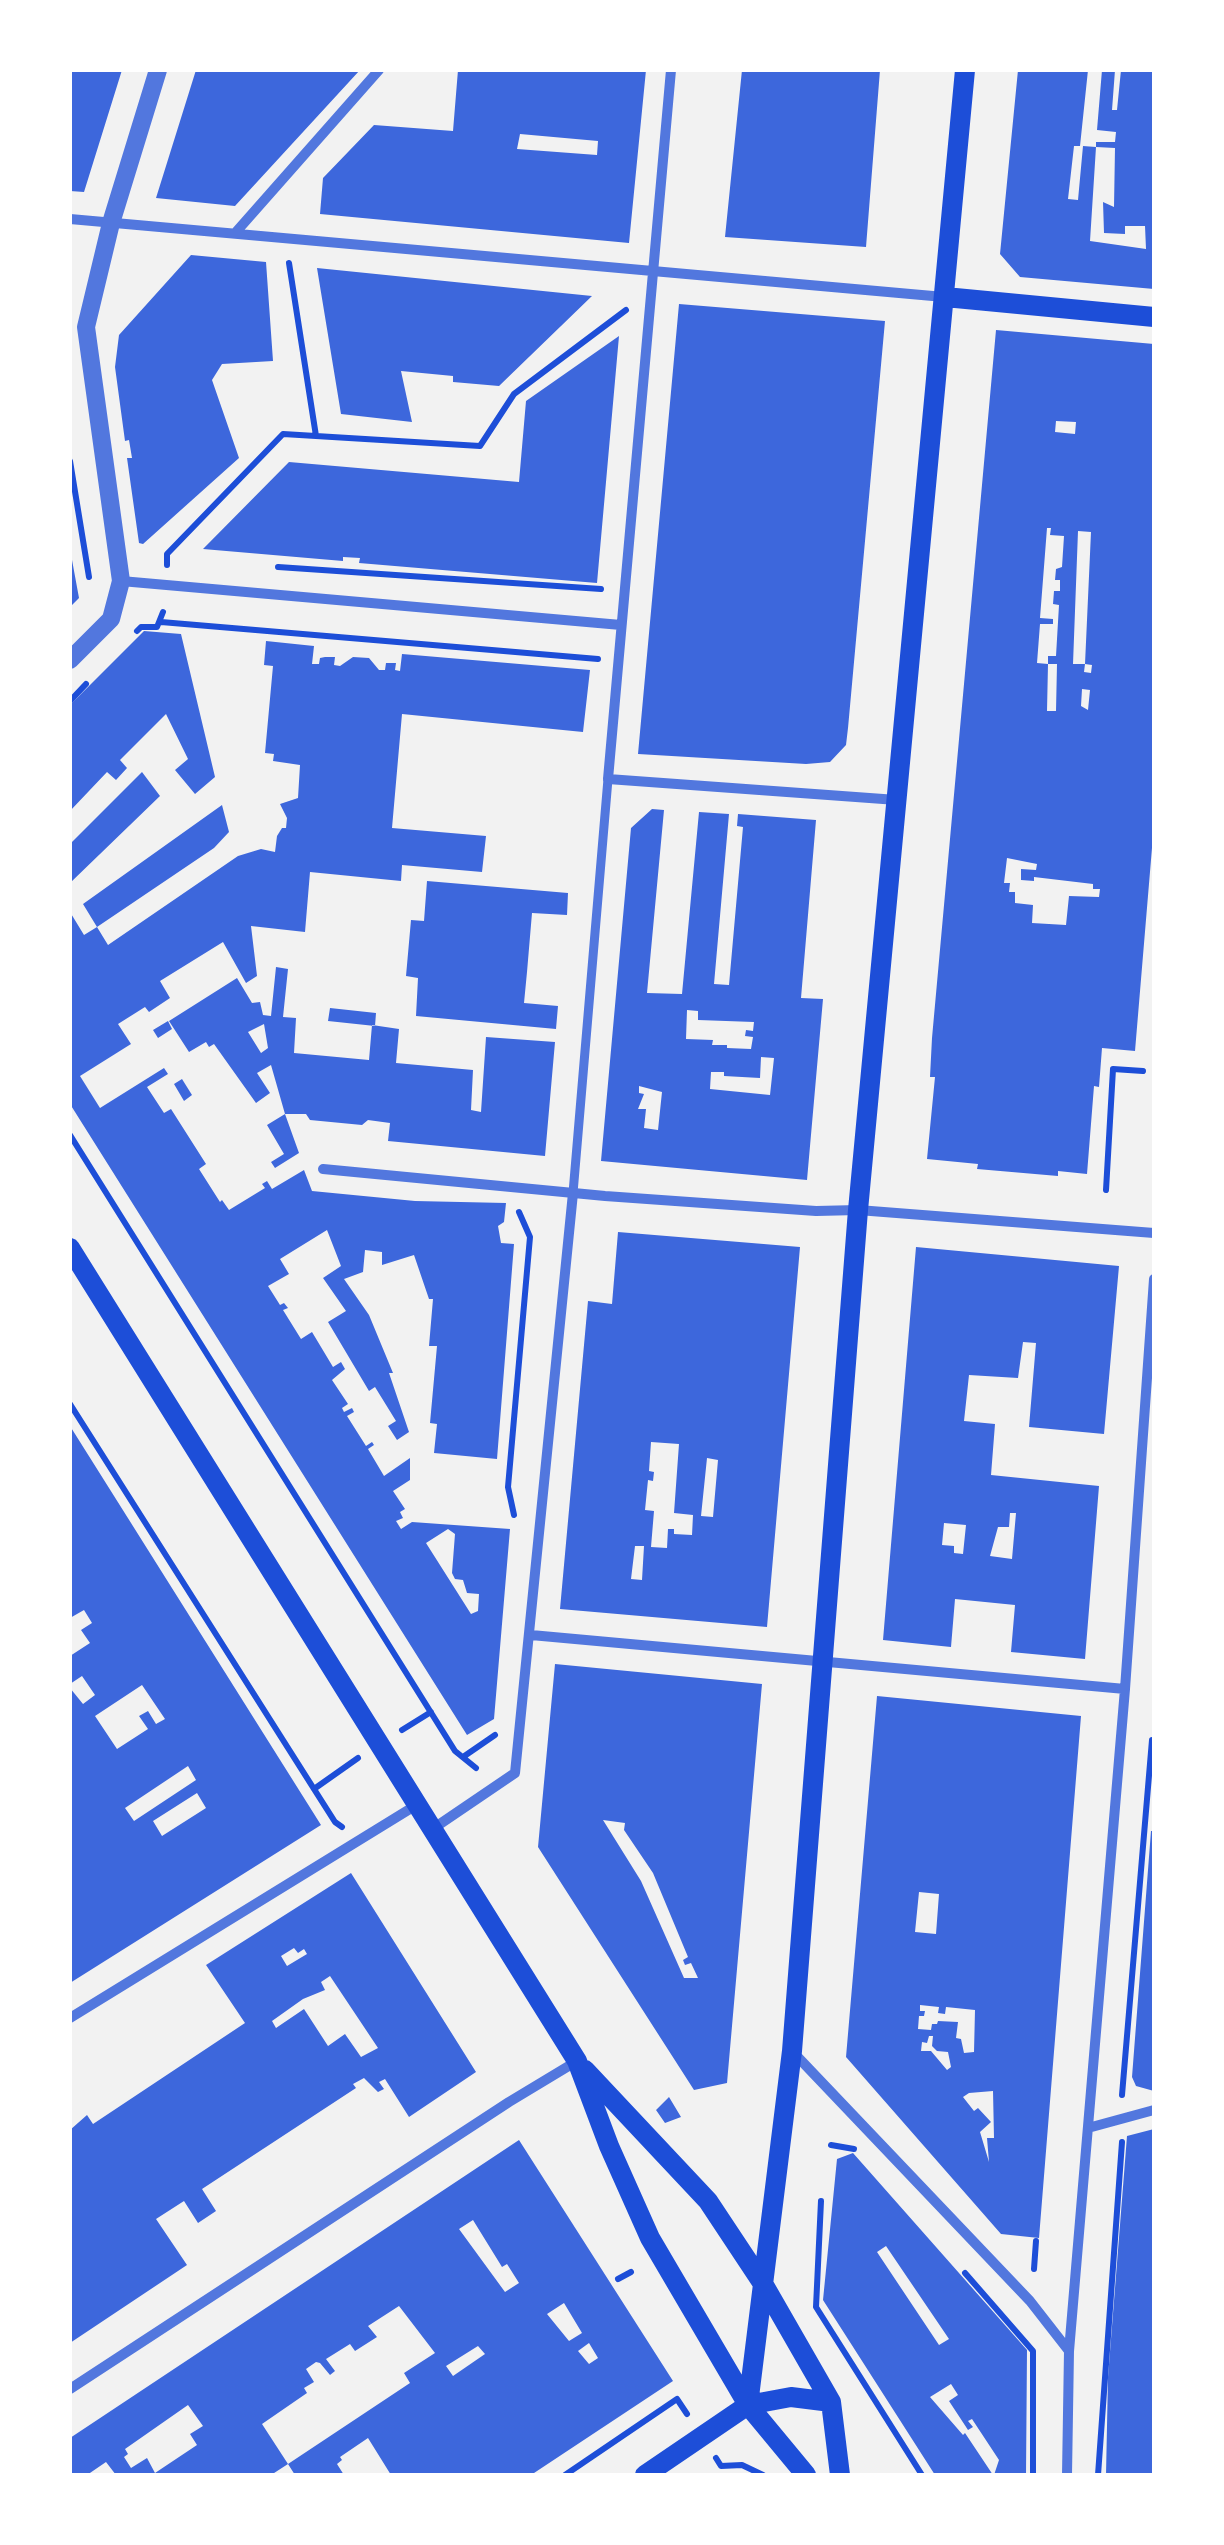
<!DOCTYPE html>
<html>
<head>
<meta charset="utf-8">
<style>
  body { margin:0 }
  #map { position:relative; width:1224px; height:2545px; overflow:hidden; background:#f2f2f2; font-family:Signika,sans-serif }
  canvas { display:block }
  .frame { position:absolute; inset:0; border:72px solid #fff; pointer-events:none }
</style>
</head>
<body>
<div id="map">
<canvas width="1224" height="2545"></canvas>
<div class="frame"></div>
</div>
<script>
const c = document.querySelector('canvas').getContext('2d');
c.lineJoin = 'round';
function paint(path, color) { c.fillStyle = color; c.fill(path, 'evenodd'); }
const shape = rows => new Path2D(rows.map(r => 'M' + r).join(''));
function strokePath(path, color, width, dash) { c.strokeStyle = color; c.lineWidth = width; c.lineCap = dash ? 'butt' : 'round'; c.setLineDash(dash || []); c.stroke(path); }
paint(shape([
  [70,70,122,70,84,192,70,191],
  [196,70,360,70,235,206,156,198],
  [458,70,646,70,629,243,320,214,323,178,374,125,453,131],
  [520,134,598,141,597,155,517,149],
  [742,70,880,70,866,247,725,237],
  [1018,70,1088,70,1080,146,1074,146,1068,199,1078,200,1083,146,1096,147,1090,241,1146,249,1145,226,1125,226,1125,234,1104,233,1103,202,1114,207,1115,148,1096,147,1096,142,1115,142,1116,132,1097,130,1102,70,1115,70,1112,110,1117,110,1121,70,1154,70,1154,289,1020,277,1000,254],
  [191,255,266,262,273,361,222,364,212,380,239,458,143,544,139,543,127,458,132,458,129,440,125,441,115,367,119,335],
  [317,268,592,296,499,386,453,382,453,376,401,371,412,422,341,414],
  [679,304,885,321,848,728,846,745,830,762,806,764,638,754],
  [996,330,1154,344,1154,824,1135,1051,1102,1048,1099,1087,1094,1086,1087,1174,1058,1171,1058,1176,977,1169,978,1164,927,1159,935,1077,930,1077,932,1038],
  [1056,421,1076,422,1075,434,1055,432],
  [1047,528,1051,528,1050,535,1064,536,1062,567,1056,569,1055,580,1060,580,1060,591,1054,591,1053,604,1059,605,1056,656,1048,656,1048,664,1037,663,1040,624,1053,624,1053,619,1040,618],
  [1078,531,1091,532,1085,664,1092,665,1091,673,1084,672,1085,664,1073,664],
  [1048,664,1057,664,1056,711,1047,711],
  [1082,689,1090,690,1088,710,1081,706],
  [1007,858,1037,864,1036,870,1021,869,1021,880,1034,881,1034,877,1093,884,1093,889,1100,889,1099,897,1069,896,1066,925,1032,923,1033,905,1015,903,1015,892,1009,892,1010,883,1004,883],
  [619,336,597,583,359,563,360,558,343,557,343,561,203,549,289,462,519,482,526,401],
  [70,549,79,598,70,607],
  [144,631,181,634,215,777,195,794,175,770,188,759,166,714,120,760,127,768,116,780,107,772,70,811,70,705],
  [266,641,314,646,312,664,319,664,320,658,325,657,335,657,334,665,340,666,353,657,369,658,379,670,385,670,386,663,396,663,395,670,400,671,402,654,590,670,583,732,402,714,392,828,486,836,482,872,402,865,401,881,310,872,305,932,251,926,257,976,246,983,223,942,160,981,170,998,149,1012,145,1007,118,1024,131,1044,80,1076,100,1108,164,1068,168,1074,147,1087,164,1113,171,1109,206,1164,199,1169,220,1202,222,1200,229,1210,265,1188,262,1184,267,1181,272,1189,304,1170,312,1191,415,1201,506,1203,504,1222,498,1226,501,1243,514,1244,497,1459,434,1453,437,1424,430,1423,437,1346,429,1346,433,1299,429,1299,414,1255,382,1265,382,1252,365,1250,363,1272,344,1279,369,1315,393,1373,389,1373,409,1432,397,1440,388,1426,396,1421,375,1387,369,1391,328,1322,346,1311,323,1278,341,1266,327,1230,280,1259,289,1274,268,1286,280,1305,284,1303,288,1308,283,1310,301,1339,312,1332,333,1367,341,1362,345,1369,332,1380,348,1404,342,1408,344,1412,352,1408,354,1412,347,1416,366,1446,372,1442,374,1445,368,1449,384,1476,410,1458,410,1480,393,1491,405,1509,400,1512,403,1518,396,1521,401,1529,412,1522,510,1529,494,1719,467,1735,70,1104,70,912,84,935,97,927,108,945,238,856,261,849,275,852,277,836,282,828,286,828,287,818,280,804,298,798,300,765,273,761,274,754,265,753,273,666,264,665],
  [448,1529,455,1534,452,1573,455,1579,463,1580,467,1593,479,1594,478,1611,471,1614,426,1543],
  [142,772,160,796,70,883,70,844],
  [222,805,229,832,214,848,97,927,83,904],
  [652,809,664,810,647,993,682,994,699,812,729,814,714,984,729,985,743,827,737,826,738,814,816,820,801,998,823,999,807,1180,601,1161,631,828],
  [687,1010,698,1011,698,1020,754,1022,753,1031,746,1030,745,1036,753,1037,751,1049,727,1048,727,1045,712,1045,713,1040,686,1039],
  [761,1057,774,1058,770,1095,710,1089,711,1072,724,1072,724,1076,760,1078],
  [639,1086,662,1092,658,1130,644,1128,646,1109,638,1109,644,1094,639,1093],
  [427,881,568,893,567,915,532,913,527,972,524,1003,558,1006,556,1029,416,1016,418,978,406,976,411,920,424,921],
  [276,967,288,969,283,1017,296,1018,294,1053,369,1060,372,1025,399,1029,396,1063,473,1070,471,1110,481,1112,486,1037,555,1042,545,1156,388,1141,390,1123,368,1120,362,1125,310,1120,306,1114,285,1114,271,1065,257,1073,270,1093,256,1103,214,1044,209,1047,206,1042,189,1052,169,1021,237,978,252,1003,260,1002,263,1015,271,1016],
  [264,1024,268,1048,261,1053,248,1032],
  [330,1008,376,1013,375,1026,328,1021],
  [168,1021,172,1029,158,1038,153,1030],
  [182,1079,192,1095,184,1101,174,1084],
  [285,1114,299,1153,275,1168,271,1162,284,1154,267,1125],
  [618,1232,800,1247,767,1627,560,1609,588,1301,612,1304],
  [651,1442,679,1444,674,1513,693,1515,692,1535,674,1534,674,1529,668,1529,667,1548,651,1547,654,1511,645,1510,648,1480,653,1481,654,1472,649,1471],
  [707,1458,718,1460,713,1517,701,1516],
  [635,1546,644,1546,642,1580,631,1579],
  [916,1247,1119,1266,1104,1434,1029,1427,1036,1343,1023,1342,1018,1378,969,1375,964,1421,995,1424,991,1475,1099,1486,1085,1659,1011,1652,1015,1605,955,1599,951,1647,883,1640],
  [1010,1513,1016,1513,1012,1559,990,1556,998,1527,1009,1527],
  [944,1523,966,1525,963,1554,954,1553,954,1546,942,1545],
  [70,1426,321,1825,70,1983,70,1688,83,1704,95,1695,82,1676,70,1684,70,1656,90,1643,81,1630,92,1623,84,1610,70,1618],
  [142,1685,165,1719,156,1724,148,1711,139,1716,148,1729,117,1749,95,1716],
  [188,1766,196,1780,134,1821,125,1808],
  [197,1793,206,1808,162,1836,153,1821],
  [555,1664,762,1684,727,2083,694,2090,538,1847],
  [603,1820,625,1823,624,1830,653,1873,688,1957,683,1960,685,1965,691,1963,698,1978,684,1978,641,1881],
  [877,1696,1081,1716,1039,2238,1001,2234,846,2057],
  [919,1892,939,1894,936,1934,915,1932],
  [920,2005,939,2007,938,2013,945,2014,946,2007,975,2010,974,2052,964,2053,961,2039,956,2038,958,2022,938,2021,937,2024,932,2024,931,2030,918,2029,919,2016,924,2016,925,2011,920,2011],
  [929,2036,933,2036,932,2046,937,2051,948,2052,951,2067,947,2070,931,2051,921,2051,922,2042,927,2043],
  [993,2091,994,2138,987,2138,989,2162,980,2132,991,2122,978,2108,974,2111,963,2097,969,2093],
  [1151,1831,1154,1831,1154,2091,1136,2086,1132,2077],
  [351,1873,476,2072,409,2117,385,2079,379,2082,384,2089,378,2092,364,2078,353,2084,356,2088,202,2189,216,2211,198,2223,184,2201,156,2219,187,2265,70,2343,70,2130,87,2115,93,2124,245,2023,206,1965],
  [294,1948,298,1953,304,1949,307,1954,287,1966,281,1956],
  [330,1976,378,2048,361,2057,345,2034,328,2046,304,2009,276,2028,272,2021,303,1999,325,1990,321,1982],
  [669,2097,681,2117,665,2123,656,2110],
  [1154,2129,1154,2475,1106,2475,1108,2377,1127,2136],
  [519,2140,673,2381,531,2475,391,2475,368,2438,340,2457,342,2460,337,2464,344,2475,295,2475,288,2464,410,2383,404,2373,435,2353,399,2306,368,2326,377,2337,355,2351,350,2344,326,2359,335,2371,330,2375,320,2363,316,2362,306,2369,314,2382,304,2388,307,2393,262,2424,288,2464,271,2475,116,2475,106,2462,87,2475,70,2475,70,2438],
  [473,2220,502,2267,507,2264,519,2283,505,2292,459,2229],
  [564,2303,582,2333,569,2341,547,2314],
  [589,2343,598,2358,589,2364,578,2351],
  [478,2346,485,2354,453,2376,446,2366],
  [188,2405,203,2426,190,2434,197,2445,155,2473,147,2458,131,2468,124,2457,128,2454,125,2449],
  [853,2153,1027,2350,1026,2475,994,2475,999,2460,972,2419,968,2421,973,2427,968,2430,949,2401,958,2395,951,2384,930,2397,963,2435,965,2433,993,2475,935,2475,823,2300,837,2159],
  [886,2246,949,2339,939,2345,877,2252]
]), '#3d67dc');
strokePath(shape([
  [289,263,316,436],
  [70,461,89,577],
  [167,565,167,554,283,434,480,446,514,394,626,310],
  [278,567,601,589],
  [161,622,598,659],
  [137,631,141,627,157,627,163,612],
  [70,701,86,684],
  [70,1135,455,1751,476,1768],
  [1106,1190,1113,1069,1143,1071],
  [70,1404,314,1789,335,1822,342,1827],
  [514,1515,508,1487,530,1237,519,1212],
  [402,1730,431,1712],
  [463,1757,495,1735],
  [314,1789,358,1758],
  [1122,2095,1152,1740],
  [831,2145,854,2149],
  [821,2201,816,2307,922,2475],
  [1034,2269,1036,2241],
  [965,2273,1033,2351,1033,2475],
  [618,2279,631,2272],
  [716,2458,721,2466,742,2465,763,2475],
  [565,2475,677,2399,687,2414],
  [1098,2475,1122,2142]
]), '#1d4ed8', 6);
strokePath(shape([
  [573,1193,608,779]
]), '#5277de', 9);
strokePath(shape([
  [671,70,608,779,897,800],
  [70,219,944,297],
  [236,232,379,70],
  [121,581,621,625],
  [323,1169,605,1196,816,1211,858,1210,1154,1233],
  [531,1635,1125,1689],
  [434,1828,515,1773,573,1193],
  [70,2018,418,1804],
  [792,2051,1030,2301,1069,2351],
  [1088,2128,1154,2110],
  [70,2389,509,2102,577,2061],
  [1067,2475,1069,2351,1125,1689,1154,1279]
]), '#5277de', 10);
strokePath(shape([
  [70,660,111,619,121,581,86,327,111,223,158,70]
]), '#5277de', 18);
strokePath(shape([
  [945,297,1154,317],
  [70,1248,577,2061,609,2146,650,2238,748,2405,806,2475],
  [585,2070,708,2201,765,2287,831,2402,840,2475],
  [748,2405,792,2051,858,1210,965,70],
  [645,2475,748,2405,791,2397,831,2402]
]), '#1d4ed8', 20);
</script>
</body>
</html>
